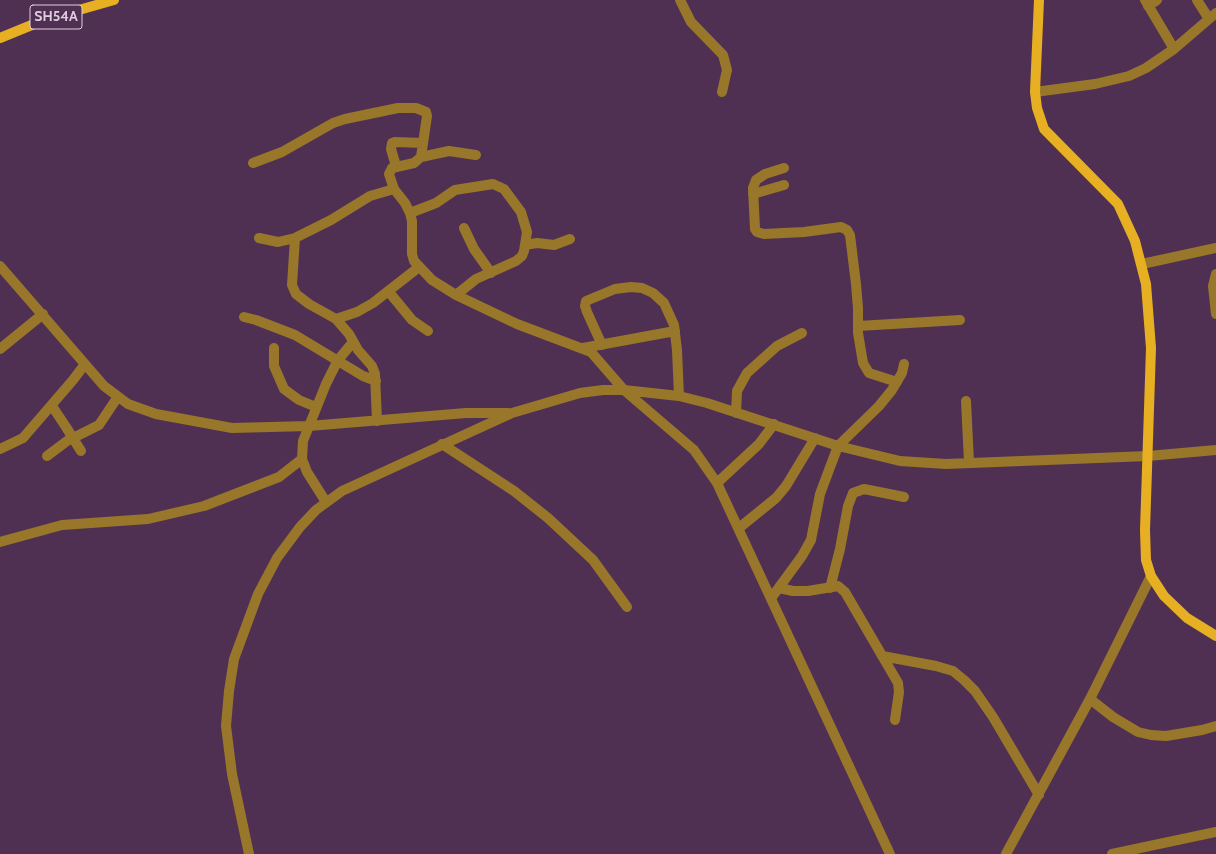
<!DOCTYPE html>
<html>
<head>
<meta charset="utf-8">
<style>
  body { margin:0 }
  canvas { display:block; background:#4f3052 }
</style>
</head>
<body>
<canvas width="1216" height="854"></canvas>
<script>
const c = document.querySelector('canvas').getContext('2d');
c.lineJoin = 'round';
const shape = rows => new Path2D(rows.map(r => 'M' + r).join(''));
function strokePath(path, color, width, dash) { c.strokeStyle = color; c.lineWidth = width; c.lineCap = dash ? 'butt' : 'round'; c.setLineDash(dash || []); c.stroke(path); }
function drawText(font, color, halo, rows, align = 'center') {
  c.font = font + ' Cabin,sans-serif'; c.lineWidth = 3; c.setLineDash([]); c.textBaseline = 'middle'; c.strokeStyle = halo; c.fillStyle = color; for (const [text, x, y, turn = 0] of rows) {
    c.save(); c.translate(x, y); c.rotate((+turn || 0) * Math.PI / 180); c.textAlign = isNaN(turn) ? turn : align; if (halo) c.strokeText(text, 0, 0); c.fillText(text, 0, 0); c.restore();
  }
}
strokePath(shape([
  [680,0,691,22,723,55,727,70,722,92],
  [1145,0,1174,49],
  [1197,0,1209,19],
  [1148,6,1157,0],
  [1035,92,1095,84,1129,76,1146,68,1174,49,1216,13],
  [421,157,449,151,476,155],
  [253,163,282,152,333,123,345,119,398,108,416,108,426,112,427,116,421,157,414,163,392,168,389,174,394,189,405,203,410,213,412,221,412,254,414,261,432,280,456,295,517,324,591,352,624,390,694,450,717,483,890,854],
  [396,166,391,149,392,143,395,142,423,143],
  [784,168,765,174,756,180,753,188,755,229,757,232,764,234,804,232,841,227,847,230,850,235,856,284,858,308,858,333,863,363,869,373,897,382],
  [753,194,784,185],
  [410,213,436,203,455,190,493,184,504,189,521,212,527,232,524,251,522,256,516,261,476,279,456,295],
  [464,228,474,249,491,273],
  [259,238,278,242,295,238,331,220,370,196,394,189],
  [295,238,292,285,296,294,309,304,336,319,357,312,373,303,419,267],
  [525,245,537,243,554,245,570,239],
  [1142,264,1216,248],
  [0,266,104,386,128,404,156,414,232,428,309,426,466,413,508,413],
  [1216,274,1213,286,1216,314],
  [389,292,412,320,428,331],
  [244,317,256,320,295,335,363,376,376,381],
  [336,319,349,334,358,350,372,366,375,374,377,421],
  [858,326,960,320],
  [602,345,587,312,585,306,586,301,615,289,631,287,642,288,653,293,664,303,674,325,677,350,679,396],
  [274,348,274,366,284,389,299,400,316,407],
  [583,348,675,331],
  [0,349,43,314],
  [966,401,969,462],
  [52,406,66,427,81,451],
  [736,413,737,391,747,373,777,346,802,333],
  [442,444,514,491,548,518,593,560,627,607],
  [0,449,23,438,73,380,85,364],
  [47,456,67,441,99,425,117,398],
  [717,483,759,444,774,424],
  [326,502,307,472,302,459,303,441,326,384,338,360,353,342],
  [739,528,776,498,786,486,815,438],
  [0,542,62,525,148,519,204,506,279,477,302,459],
  [779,588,793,591,808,591,838,586,845,592,898,683,899,692,895,720],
  [830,588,840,549,848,506,853,493,864,489,904,497],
  [772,597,802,556,811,540,820,494,838,446,879,406,892,390,902,373,904,364],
  [882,656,936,666,953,671,964,680,975,691,993,717,1039,795],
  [1090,699,1113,717,1138,732,1151,735,1166,736,1202,730,1216,726],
  [249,854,232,774,226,726,229,691,234,659,258,594,277,558,300,527,316,510,342,491,512,413,580,393,603,390,624,390,679,396,707,403,838,446,900,461,946,464,1148,456,1216,450],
  [1006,854,1090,699,1151,576],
  [1112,854,1216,832]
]), '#98762a', 10);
strokePath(shape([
  [1039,0,1035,92,1037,108,1044,129,1118,204,1135,241,1146,284,1151,348,1145,530,1146,560,1151,576,1164,596,1187,618,1216,636],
  [0,38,44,20,114,0]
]), '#e7af22', 10);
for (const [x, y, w] of [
  [56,17,52]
]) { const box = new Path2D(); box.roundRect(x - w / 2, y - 12, w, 24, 3); c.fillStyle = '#4f3052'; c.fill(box); strokePath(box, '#e0cde1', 1); }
drawText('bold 14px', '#e0cde1', null, [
  ["SH54A",56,17]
]);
</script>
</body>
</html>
